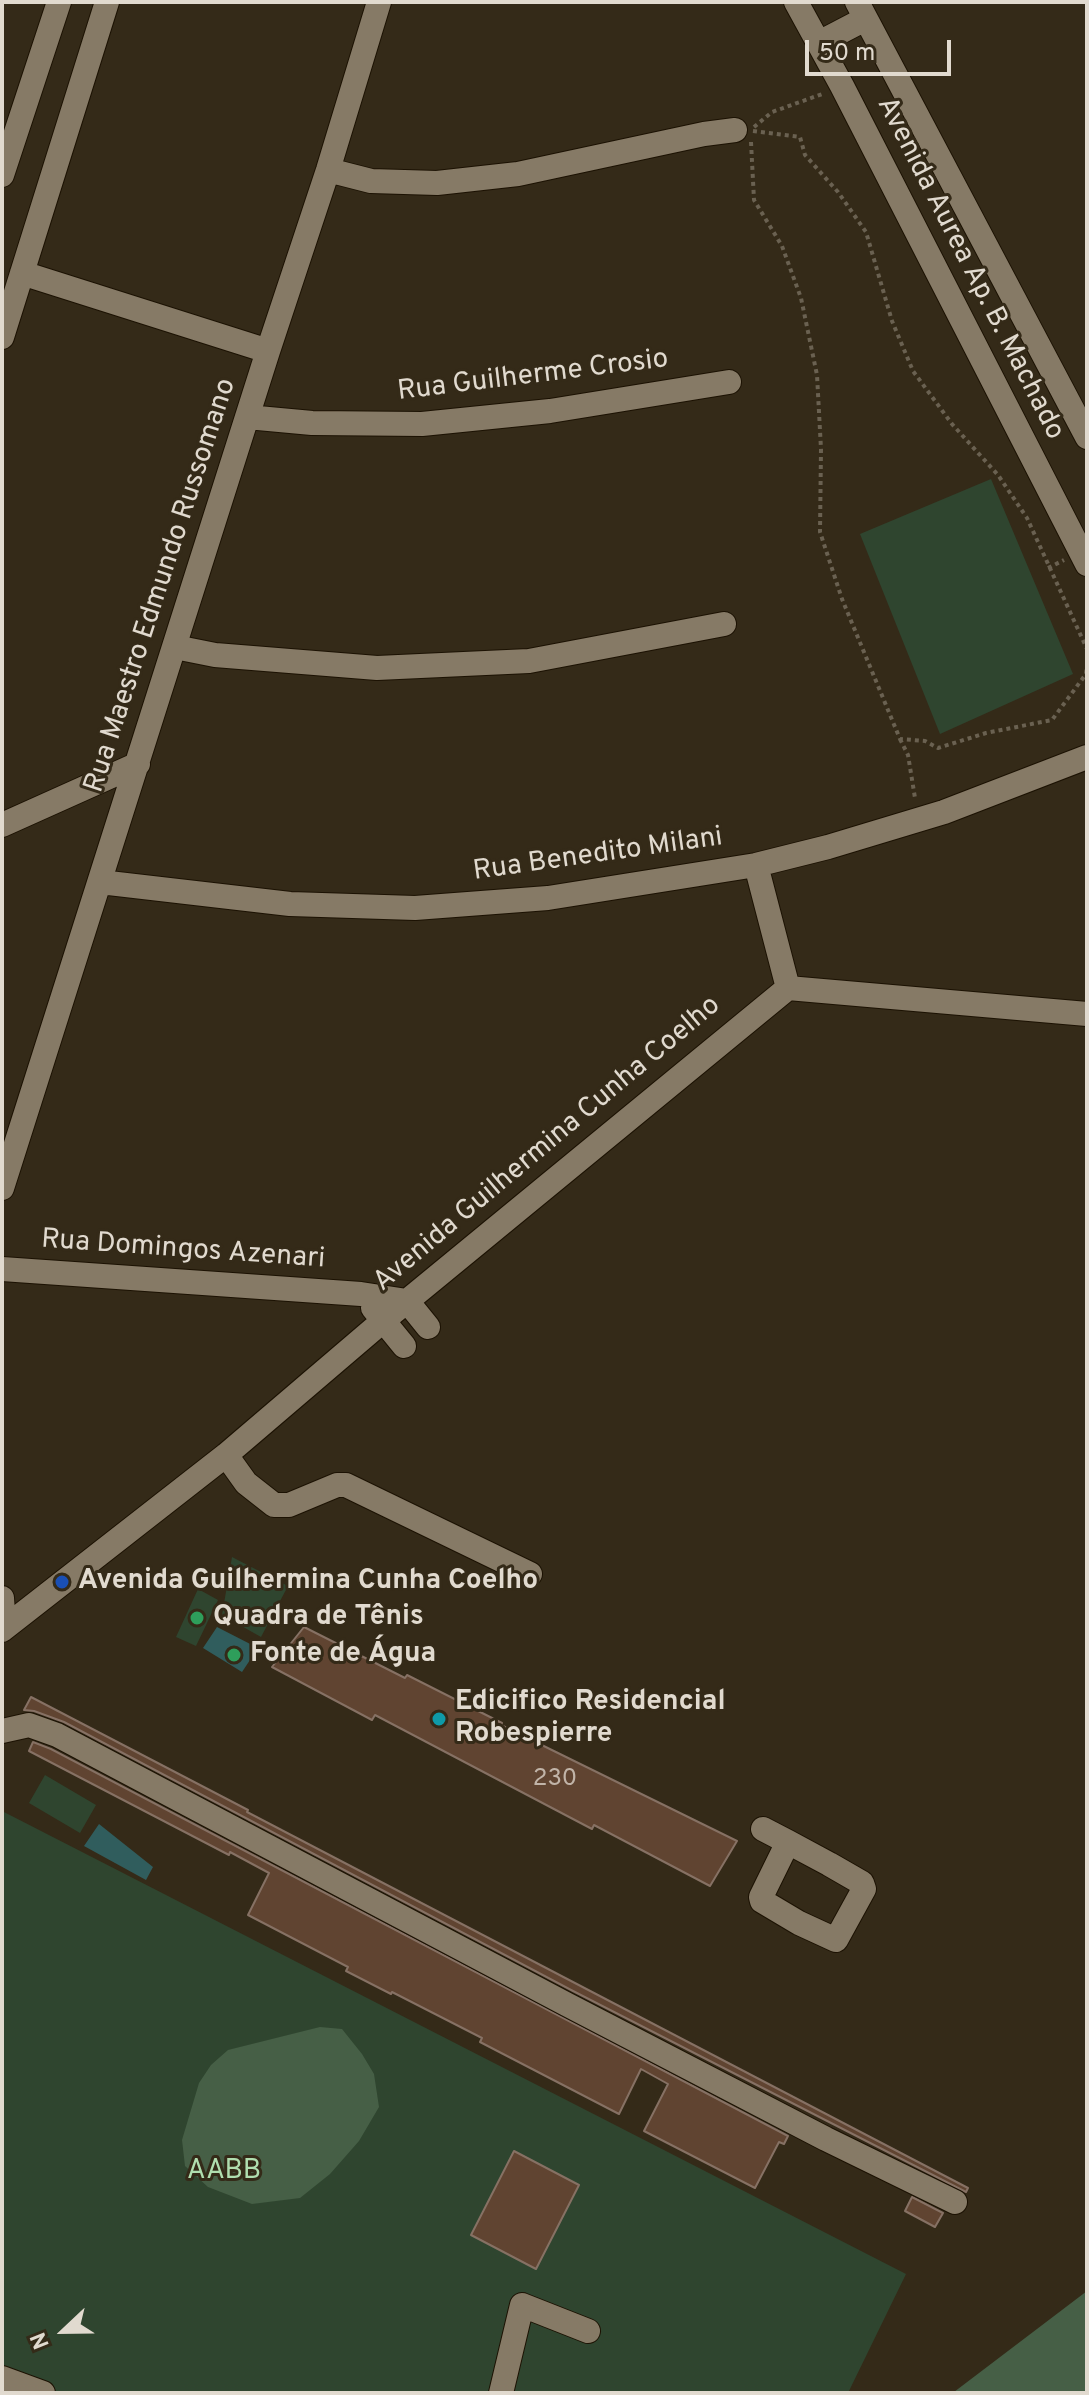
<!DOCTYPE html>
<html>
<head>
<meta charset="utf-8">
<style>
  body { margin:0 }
  #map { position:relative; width:1089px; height:2395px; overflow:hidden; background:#342a18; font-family:Overpass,sans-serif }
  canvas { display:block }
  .frame { position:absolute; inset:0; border:4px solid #e1dacf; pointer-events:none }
  .north { position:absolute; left:24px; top:2291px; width:80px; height:80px; -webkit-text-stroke:6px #342a18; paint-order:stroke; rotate:248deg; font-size:22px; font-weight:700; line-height:32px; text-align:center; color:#e1dacf }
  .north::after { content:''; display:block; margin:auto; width:28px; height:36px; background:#e1dacf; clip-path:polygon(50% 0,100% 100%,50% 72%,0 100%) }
  .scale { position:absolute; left:805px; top:40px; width:146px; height:36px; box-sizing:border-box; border:4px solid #e1dacf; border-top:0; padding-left:10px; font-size:24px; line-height:28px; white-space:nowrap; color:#e1dacf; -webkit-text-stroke:6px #342a18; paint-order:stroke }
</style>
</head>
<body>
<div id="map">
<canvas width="1089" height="2395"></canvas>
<div class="frame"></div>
<div class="north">N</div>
<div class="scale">50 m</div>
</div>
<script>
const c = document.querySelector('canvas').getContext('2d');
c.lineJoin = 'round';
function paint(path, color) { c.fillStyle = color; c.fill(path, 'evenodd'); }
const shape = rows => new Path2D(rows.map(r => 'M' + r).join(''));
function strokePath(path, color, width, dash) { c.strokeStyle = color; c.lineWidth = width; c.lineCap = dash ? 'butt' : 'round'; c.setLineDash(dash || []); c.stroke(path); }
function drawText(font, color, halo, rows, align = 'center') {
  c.font = font + ' Overpass,sans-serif'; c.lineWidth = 6; c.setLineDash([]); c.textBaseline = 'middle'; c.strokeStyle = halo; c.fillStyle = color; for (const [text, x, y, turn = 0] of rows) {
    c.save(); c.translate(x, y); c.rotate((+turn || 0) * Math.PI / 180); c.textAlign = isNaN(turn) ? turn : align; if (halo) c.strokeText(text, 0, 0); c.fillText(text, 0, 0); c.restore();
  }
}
paint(shape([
  [991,479,1073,674,940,734,860,534],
  [232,1557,288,1586,261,1637,222,1615],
  [198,1589,218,1600,196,1646,176,1637],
  [45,1775,96,1805,80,1833,29,1803],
  [2,1811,906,2274,848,2393,2,2393]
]), '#2f452f');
paint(shape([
  [320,2027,342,2029,362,2054,374,2074,379,2107,359,2141,330,2174,300,2198,252,2204,208,2187,185,2166,182,2140,199,2083,211,2065,228,2050],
  [1087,2291,1087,2393,954,2393,954,2392]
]), '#465f46');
paint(shape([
  [217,1627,258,1648,242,1672,203,1648],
  [99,1824,153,1867,146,1880,84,1846]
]), '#305d5d');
const building = shape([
  [304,1627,405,1678,407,1675,502,1723,501,1725,737,1841,710,1886,594,1825,592,1829,375,1715,372,1720,272,1667,304,1627],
  [31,1697,248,1810,247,1812,968,2188,966,2192,573,1991,64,1722,34,1711,24,1710,31,1697],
  [33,1742,51,1749,788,2136,784,2144,779,2142,755,2188,644,2131,668,2084,641,2069,619,2114,480,2042,482,2038,392,1992,391,1994,346,1971,348,1967,248,1915,269,1873,230,1852,229,1855,29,1751,33,1742],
  [514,2151,579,2185,536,2269,471,2235,514,2151],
  [912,2197,943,2213,935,2227,905,2211,912,2197]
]);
paint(building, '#604431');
strokePath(building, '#867164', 2);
const minor = shape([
  [796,2,842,86,1087,564],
  [857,2,1087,437],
  [819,43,865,19],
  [328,170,371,181,437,183,518,174,704,134,735,130],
  [2,175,59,2],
  [22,273,268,351],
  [2,337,107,2],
  [247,417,312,423,422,424,550,411,729,382],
  [175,647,215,655,377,668,529,661,724,624],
  [2,825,138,764],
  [756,865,788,988],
  [100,882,290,904,415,908,548,898,756,865,828,847,944,812,1087,757],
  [2,1188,268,351,328,170,379,2],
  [2,1269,361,1294,407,1301,428,1327],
  [373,1308,404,1346],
  [226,1455,246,1483,274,1505,289,1505,337,1485,346,1485,530,1574],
  [2,1598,4,1628],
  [2,1630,226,1455,384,1320,788,988,1087,1014],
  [2,1731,29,1725,57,1735,566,2004,826,2139,955,2202],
  [763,1829,788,1842,829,1864,862,1883,864,1889,836,1940,799,1923,762,1901,761,1897,788,1842],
  [2,2378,43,2393],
  [501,2393,522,2305,588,2331]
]);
strokePath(minor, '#1c1203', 26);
strokePath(shape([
  [754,127,772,112,825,93],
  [753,131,800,137,805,155,838,192,866,232,892,321,913,371,952,424,998,475,1027,518,1087,649],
  [751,142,754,200,782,246,801,298,817,375,821,449,820,532,842,599,900,739,925,741,938,748,986,733,1052,720,1086,674,1087,665],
  [1048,568,1064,560],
  [900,739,908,755,915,798]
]), '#6a6151', 4, [4, 4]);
strokePath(minor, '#867a66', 24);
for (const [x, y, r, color] of [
  [62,1582,8,"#1a4fb4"],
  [197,1618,8,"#2e9e5b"],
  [234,1655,8,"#2e9e5b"],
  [439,1719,8,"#0f9aa8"]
]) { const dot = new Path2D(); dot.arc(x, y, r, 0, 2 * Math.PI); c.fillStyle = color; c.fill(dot); strokePath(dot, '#342a18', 3); }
drawText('24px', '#c1b4a8', null, [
  ["230",555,1780]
]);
drawText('28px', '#e1dacf', '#342a18', [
  ["Avenida Aurea Ap. B. Machado",969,269,63],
  ["Rua Guilherme Crosio",533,377,-7],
  ["Rua Maestro Edmundo Russomano",162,586,-72],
  ["Rua Benedito Milani",598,856,-8],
  ["Avenida Guilhermina Cunha Coelho",548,1145,-40],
  ["Rua Domingos Azenari",183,1251,4]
]);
drawText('bold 28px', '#e1dacf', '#342a18', [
  ["Avenida Guilhermina Cunha Coelho",78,1582],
  ["Quadra de Tênis",213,1618],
  ["Fonte de Água",250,1655],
  ["Edicifico Residencial",455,1703],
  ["Robespierre",455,1735]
], 'left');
drawText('28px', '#b0deaf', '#342a18', [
  ["AABB",224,2172]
]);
</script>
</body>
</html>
